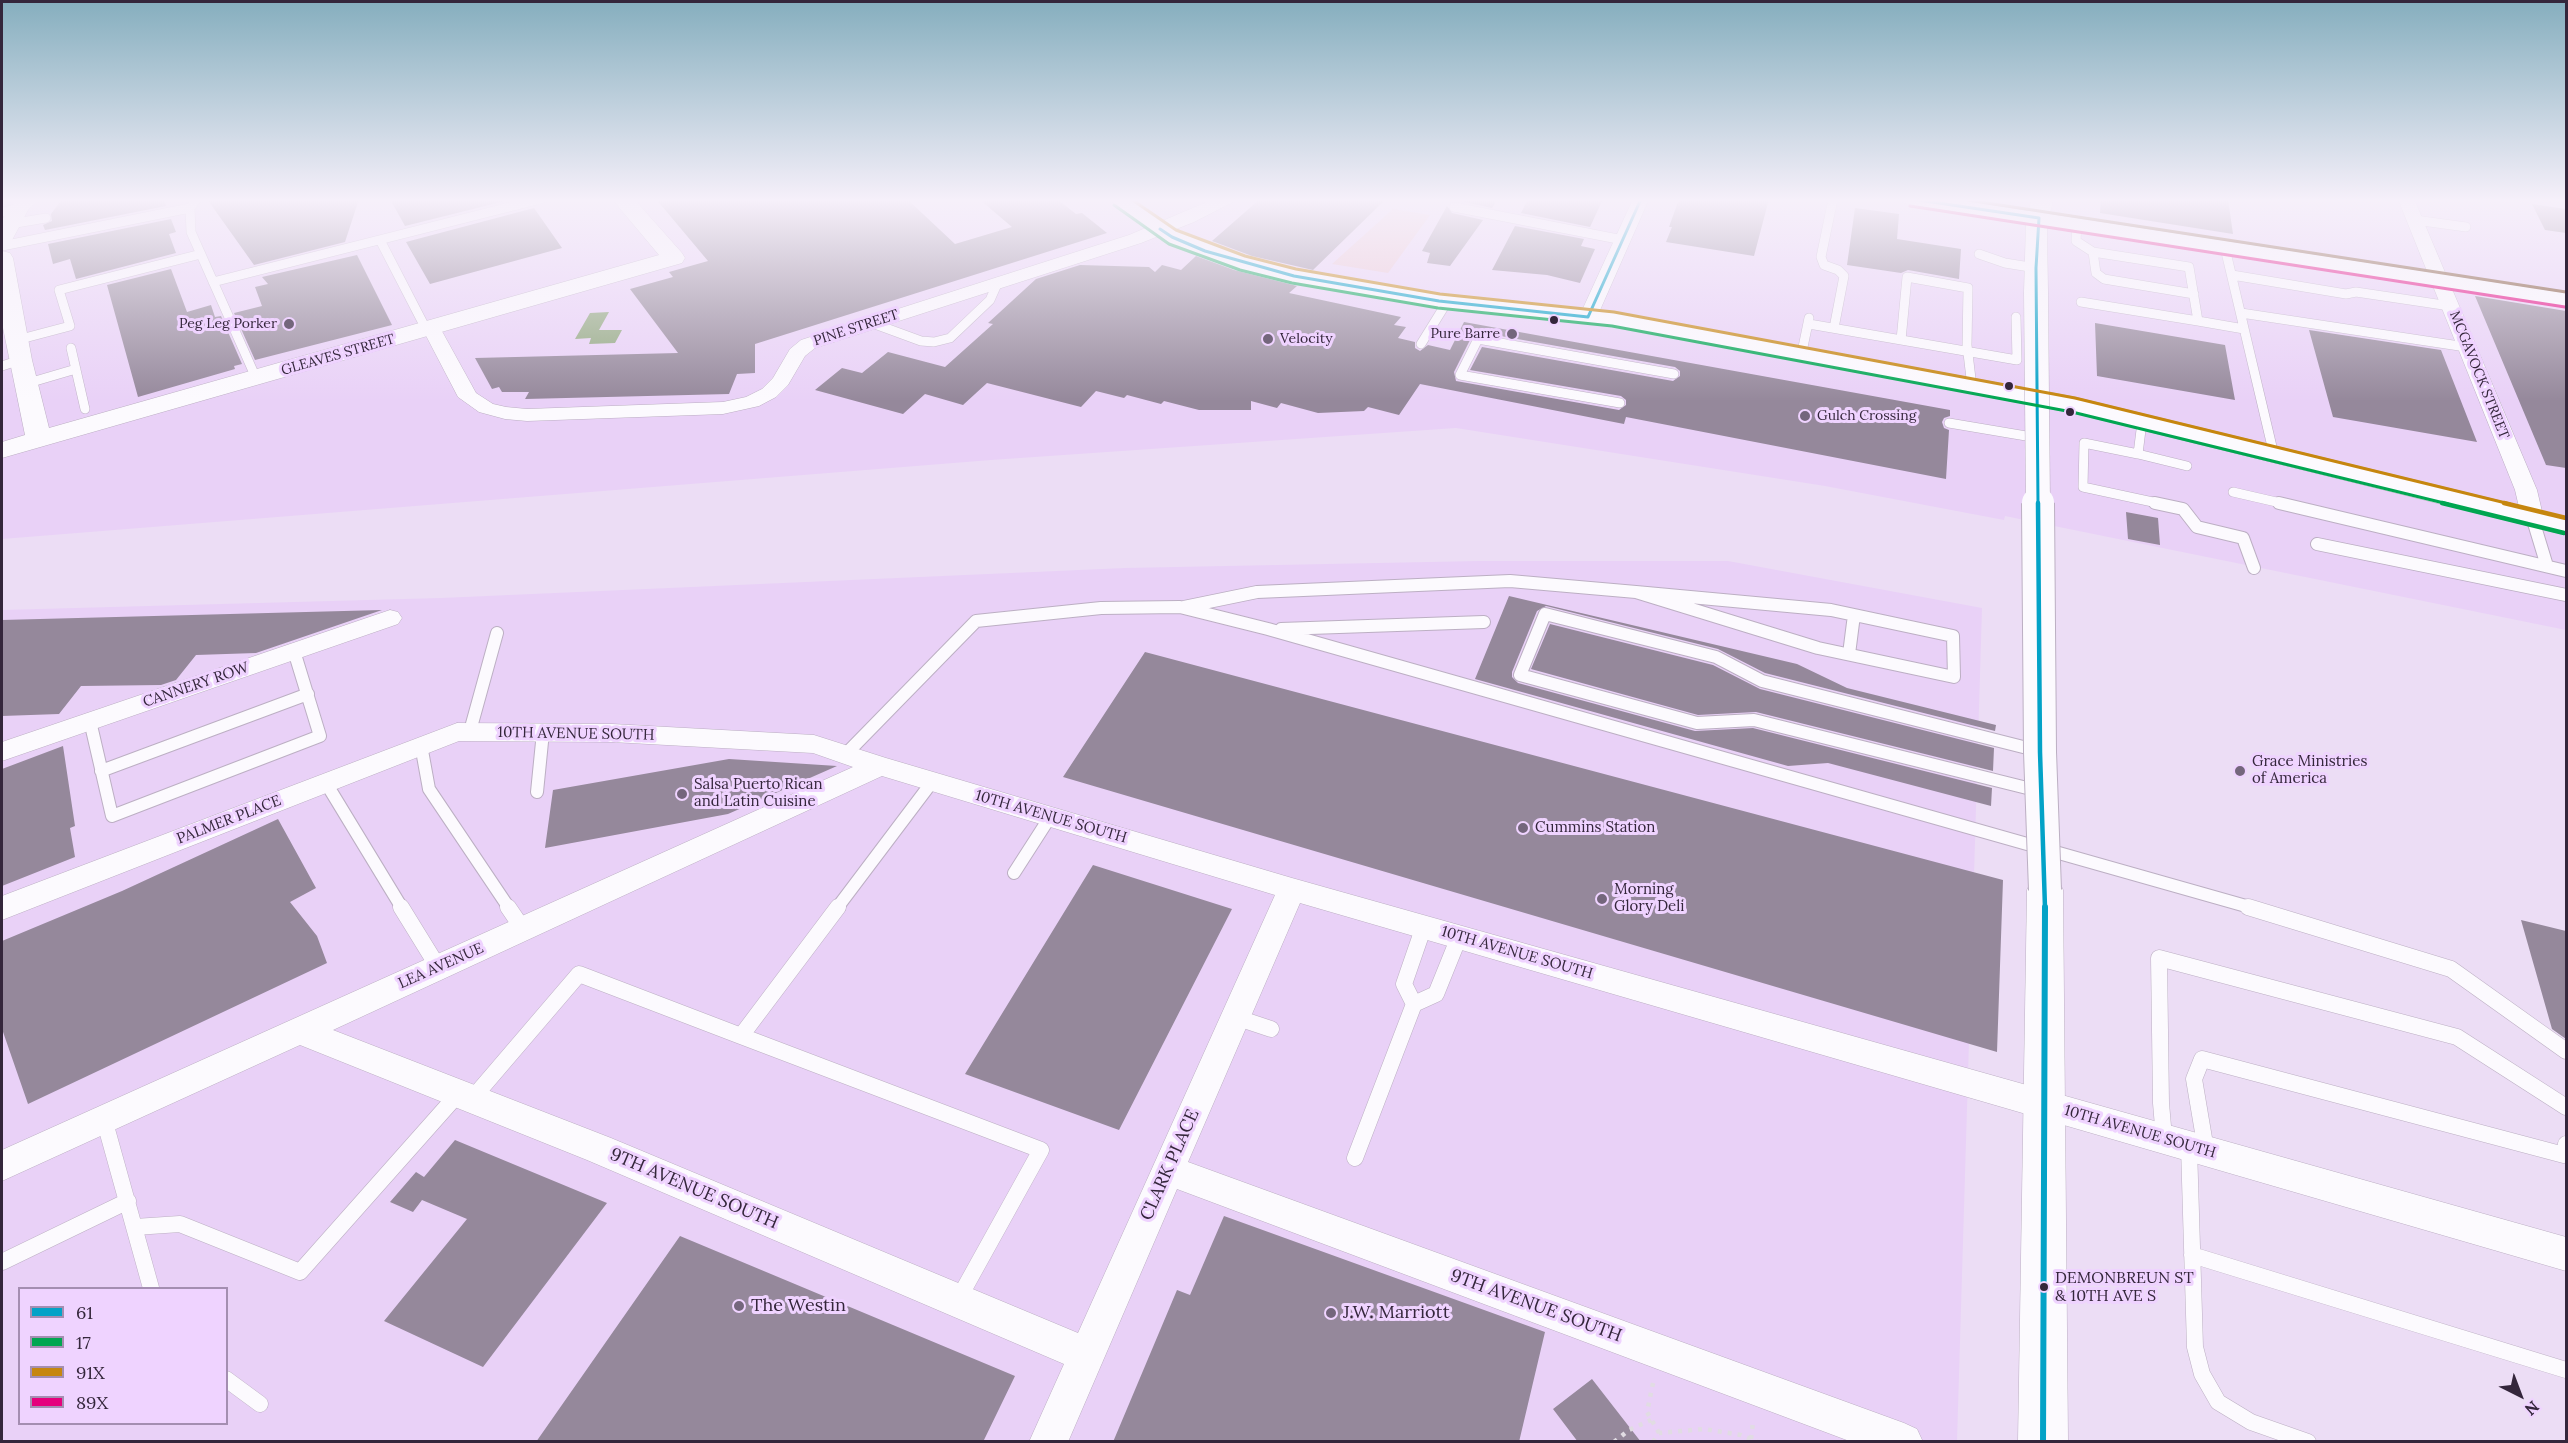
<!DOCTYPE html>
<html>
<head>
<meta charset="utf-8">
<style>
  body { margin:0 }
  #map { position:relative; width:2568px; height:1443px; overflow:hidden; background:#ecddf5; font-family:Lora,serif }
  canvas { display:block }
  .frame { position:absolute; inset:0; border:3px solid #34263b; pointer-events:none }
  .legend { position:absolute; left:18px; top:1287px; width:210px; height:138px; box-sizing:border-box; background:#efd3ff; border:2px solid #a48eb1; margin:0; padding:8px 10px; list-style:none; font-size:18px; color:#34263b }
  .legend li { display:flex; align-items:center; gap:12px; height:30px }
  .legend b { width:30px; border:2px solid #a48eb1 }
  .north { position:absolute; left:2490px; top:1365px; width:60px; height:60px; -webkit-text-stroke:4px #efd3ff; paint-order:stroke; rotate:138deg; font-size:16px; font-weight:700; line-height:24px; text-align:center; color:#34263b }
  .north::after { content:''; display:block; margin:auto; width:21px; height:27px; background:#34263b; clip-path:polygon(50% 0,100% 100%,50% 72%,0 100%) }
</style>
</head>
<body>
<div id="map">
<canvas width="2568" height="1443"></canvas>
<div class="frame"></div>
<ul class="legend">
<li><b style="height:8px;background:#03a2c7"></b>61</li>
<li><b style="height:8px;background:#00a651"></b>17</li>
<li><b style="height:8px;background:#c6860f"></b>91X</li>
<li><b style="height:8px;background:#e5007d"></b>89X</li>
</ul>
<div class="north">N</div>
</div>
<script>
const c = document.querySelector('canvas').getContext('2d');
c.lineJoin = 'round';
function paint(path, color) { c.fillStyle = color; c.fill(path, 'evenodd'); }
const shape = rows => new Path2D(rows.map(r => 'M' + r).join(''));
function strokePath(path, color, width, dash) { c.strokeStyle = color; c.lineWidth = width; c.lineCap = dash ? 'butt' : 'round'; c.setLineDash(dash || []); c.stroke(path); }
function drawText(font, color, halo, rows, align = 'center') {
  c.font = font + ' Lora,serif'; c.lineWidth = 6; c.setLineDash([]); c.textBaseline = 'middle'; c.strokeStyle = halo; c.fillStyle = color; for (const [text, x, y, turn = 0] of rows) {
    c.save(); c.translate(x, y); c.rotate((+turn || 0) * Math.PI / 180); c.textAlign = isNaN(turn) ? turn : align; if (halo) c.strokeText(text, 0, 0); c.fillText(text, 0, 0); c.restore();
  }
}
paint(shape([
  [2,199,2566,199,2566,630,2005,516,2004,520,1825,486,1456,428,991,460,2,539],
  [1479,561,1728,561,1982,608,1957,1441,2,1441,2,610,441,598,1125,568],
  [20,1288,226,1288,226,1424,20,1424]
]), '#e9d1f7');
paint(shape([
  [1393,209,1430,215,1388,273,1332,264]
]), '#ebc5d3');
paint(shape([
  [609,312,599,330,622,330,615,343,589,344,591,338,575,339,590,313]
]), '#90a67e');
paint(shape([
  [62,199,164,199,166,206,45,230,43,225,52,221,51,214],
  [207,199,359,199,345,242,254,265],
  [390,199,513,199,405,226],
  [656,199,907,199,955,244,1012,227,979,199,1057,199,1076,214,1082,213,1107,233,755,344,755,373,737,374,729,394,525,399,529,392,502,392,499,387,492,389,475,358,678,353,630,289,673,277,669,272,708,261],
  [1260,199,1386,199,1313,270,1252,256,1212,241],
  [1451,199,1498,199,1492,208,1455,200,1450,202],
  [1528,199,1603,199,1590,227,1521,213],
  [1679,199,1769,199,1754,256,1666,242,1672,227,1669,227],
  [2101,199,2228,199,2233,234,2100,213],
  [2532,204,2566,209,2566,233,2545,230],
  [1447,206,1452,213,1483,220,1450,266,1427,263,1430,253,1422,251],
  [534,208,562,248,430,284,406,242],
  [1855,208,1899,214,1897,239,1961,249,1959,279,1908,270,1901,273,1847,265],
  [171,219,176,232,169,234,176,253,76,279,70,259,53,264,48,244],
  [1515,226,1584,239,1581,246,1595,249,1580,283,1547,275,1492,270],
  [357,255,392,325,255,360,234,313,262,306,255,287,268,284,262,277],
  [1196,256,1234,270,1297,286,1289,293,1401,317,1394,325,1406,327,1398,338,1415,342,1415,348,1420,351,1428,345,1450,350,1464,322,1950,410,1950,416,1944,418,1942,422,1944,428,1949,430,1946,479,1626,417,1624,424,1420,384,1399,415,1368,407,1364,411,1318,413,1281,403,1277,408,1251,401,1251,410,1199,410,1164,401,1161,404,1127,395,1124,398,1096,391,1081,407,987,383,963,405,925,394,903,414,815,390,842,368,862,373,888,352,945,367,993,324,988,323,1036,279,1080,265,1149,267,1155,272,1162,265,1181,270],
  [1478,332,1675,367,1680,371,1680,376,1673,381,1482,347,1470,370,1621,396,1626,400,1626,405,1619,410,1456,381,1454,372,1472,336],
  [171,269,187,312,211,305,215,317,221,316,242,364,234,366,235,369,138,397,107,285],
  [2475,296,2566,311,2566,468,2546,465],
  [2095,323,2225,345,2235,400,2097,376],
  [2309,330,2441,350,2477,442,2333,417],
  [2126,512,2158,518,2160,545,2128,539],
  [1509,596,1797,664,1847,688,1996,725,1995,731,1765,673,1718,649,1546,606,1537,611,1512,672,1512,677,1518,683,1695,731,1753,728,1992,788,1991,806,1828,763,1788,766,1475,679],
  [382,610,256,653,196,655,176,680,161,685,81,686,59,714,2,716,2,620],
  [1550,624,1713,665,1760,689,1994,748,1993,771,1756,712,1698,715,1531,669],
  [1145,652,2003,880,1997,1052,1063,777],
  [63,746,75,826,70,828,75,857,2,886,2,769],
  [729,759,837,766,728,814,545,848,553,790],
  [278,819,316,888,290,902,317,936,327,963,28,1104,2,1029,2,941,122,891],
  [1093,865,1232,909,1119,1130,965,1074],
  [2521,920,2566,931,2566,1039,2552,1029],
  [455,1140,607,1203,483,1367,384,1321,467,1219,422,1200,413,1212,390,1202,416,1172,424,1177],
  [1224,1216,1545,1332,1519,1442,1113,1442,1177,1290,1190,1295],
  [680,1236,1015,1376,983,1442,536,1442],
  [1592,1379,1641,1442,1578,1442,1553,1409]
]), '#95889b');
const laneFar2 = shape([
  [197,199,190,208,191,232,256,378],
  [1833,199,1821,257,1824,265,1838,270,1844,276,1834,328],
  [1454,207,1623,240],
  [2,212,18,209],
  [2415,220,2466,227],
  [10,224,46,218],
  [2077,225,2076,241,2093,252,2189,267,2198,321,2244,329],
  [380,240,426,329],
  [2,246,190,208],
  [2225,248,2274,455],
  [2093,252,2096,273,2104,279,2194,294],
  [1979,254,2005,263,2036,268],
  [2232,275,2346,294,2356,292,2450,306],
  [213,282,541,199],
  [2081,302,2198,321],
  [2241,313,2466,347],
  [872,323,921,341,934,342,950,338,990,300,998,282],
  [1809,324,2017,360,2016,317],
  [17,340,70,326,59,290,201,254],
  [1901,340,1907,277,1968,288,1967,345,1972,387],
  [1421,344,1447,302],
  [71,348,85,409],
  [1802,352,1809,318],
  [2,366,20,360],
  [25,384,76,369],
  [1620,403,1460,375,1478,339,1674,374],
  [2142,422,2138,454,2084,443,2083,487,2162,504],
  [1949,423,2038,438],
  [2138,454,2187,466],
  [2233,492,2285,504]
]);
const laneFar1 = shape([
  [2155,503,2183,509,2197,527,2243,538,2254,568],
  [2279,503,2566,571],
  [2533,520,2547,566],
  [2317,544,2566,595],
  [1636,592,1831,610,1953,636,1954,677,1818,648,1636,592],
  [1184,607,1257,592,1510,581,1636,592],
  [1281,629,1484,622],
  [1849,654,1854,615],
  [90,721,112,816,320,736,294,651],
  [470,731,497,633],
  [421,745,429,789,509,908],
  [2039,751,1762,681,1716,657,1545,614,1520,675,1697,723,1754,720,2039,791],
  [845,755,976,621,1101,608,1180,607,1268,629,2253,908],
  [101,771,308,694],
  [326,783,402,908],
  [537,792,543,732],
  [1014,873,1050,817],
  [837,908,932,782]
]);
const lane = shape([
  [401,907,438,967],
  [508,907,523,929],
  [838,907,741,1036,1041,1150,959,1298],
  [2248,907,2451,969,2566,1051],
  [1414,1004,1404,984,1424,926],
  [1235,1017,1271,1029],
  [472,1099,579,974,741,1036],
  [104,1119,151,1288],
  [2164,1138,2161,1103,2159,958,2457,1037,2566,1107],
  [2189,1147,2195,1347,2202,1374,2218,1402,2251,1422,2308,1442],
  [2206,1150,2194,1079,2202,1059,2564,1155,2566,1144],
  [1355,1158,1414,1004,1436,994,1459,937],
  [135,1227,180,1224,300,1272,458,1094],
  [2192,1255,2566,1370],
  [2,1262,128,1201],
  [226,1379,260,1404]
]);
const street = shape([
  [1214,199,1235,199,1233,202,1194,222,1141,243,815,348,805,356,788,385,776,397,759,406,723,414,527,421,505,419,479,412,458,397,422,328,424,324,431,322,438,324,476,393,493,404,506,407,527,409,723,402,746,397,762,389,773,378,790,349,801,340,1129,235,1214,199],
  [1633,199,1649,199,1597,317,1595,321,1588,323,1581,321,1579,317,1633,199],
  [2398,199,2414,199,2537,490,2544,520,2541,525,2533,527,2525,525,2522,520,2515,490,2398,199],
  [390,610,398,612,402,618,398,624,2,761,2,742,390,610],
  [457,723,612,724,814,735,886,758,1292,878,2566,1237,2566,1271,1300,903,1188,1162,1904,1423,1917,1429,1923,1442,1852,1442,1177,1189,1068,1442,1029,1442,1064,1364,587,1160,300,1045,2,1181,2,1150,853,767,813,753,612,742,459,741,2,920,2,896,457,723],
  [882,776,1275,895,1078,1333,611,1138,333,1030,882,776]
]);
const secondary = shape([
  [16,199,39,199,28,210,10,244,2,245,2,220,16,199],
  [612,199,634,199,682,253,685,258,682,263,2,458,2,442,25,435,2,323,2,251,10,253,13,258,32,360,49,428,659,255,612,199],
  [1108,199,1132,199,1180,232,1251,258,1294,269,1439,294,1613,312,2074,397,2566,517,2566,535,2074,413,1613,326,1439,308,1294,283,1235,268,1164,242,1108,199],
  [1901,199,1953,199,2029,211,2031,199,2053,199,2050,214,2566,293,2566,307,2047,227,2048,293,2044,298,2036,300,2028,298,2024,293,2026,223,1911,205,1904,203,1901,199],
  [2045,875,2058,880,2063,890,2068,1442,2018,1442,2027,890,2032,880,2045,875]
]);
strokePath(laneFar2, '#bcafc3', 10);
strokePath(laneFar1, '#bcafc3', 14);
strokePath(lane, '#bcafc3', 17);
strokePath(street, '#bcafc3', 1);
strokePath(secondary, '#bcafc3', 1);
strokePath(shape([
  [1653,1383,1647,1412,1659,1433],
  [1751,1439,1753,1422],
  [1614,1442,1629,1430,1651,1420],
  [1653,1442,1659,1433,1704,1429,1741,1435,1758,1442]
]), '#e1dce3', 4.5, [4, 6]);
strokePath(laneFar2, '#fcfafe', 9);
strokePath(laneFar1, '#fcfafe', 12);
strokePath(lane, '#fcfafe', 16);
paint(street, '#fcfafe');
paint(secondary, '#fcfafe');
const secondaryBridgeFar1 = shape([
  [2036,293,2038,504]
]);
const secondaryBridge = shape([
  [2038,503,2040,752,2045,890]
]);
strokePath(secondaryBridgeFar1, '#bcafc3', 25, []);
strokePath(secondaryBridge, '#bcafc3', 34, []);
strokePath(secondaryBridgeFar1, '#fcfafe', 24);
strokePath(secondaryBridge, '#fcfafe', 32);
strokePath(shape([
  [1912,199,2039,218,2036,268,2038,504],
  [1160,229,1172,237,1205,251,1294,276,1439,301,1588,317,1641,199]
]), '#03a2c7', 3);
strokePath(shape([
  [2038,503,2040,752,2045,908]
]), '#03a2c7', 4.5);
strokePath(shape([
  [2043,1442,2045,907]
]), '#03a2c7', 6);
strokePath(shape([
  [1114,205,1169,244,1240,270,1292,283,1438,308,1612,326,2072,412,2448,504]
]), '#00a651', 3);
strokePath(shape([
  [2442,503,2564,533]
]), '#00a651', 4.5);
strokePath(shape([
  [1131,199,1176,230,1245,256,1296,269,1440,294,1614,312,2075,398,2510,504]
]), '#c6860f', 3);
strokePath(shape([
  [2504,503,2566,518]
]), '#c6860f', 4.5);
strokePath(shape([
  [1910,206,2565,307]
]), '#e5007d', 3);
strokePath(shape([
  [1961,199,2566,292]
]), '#7a4b2a', 3);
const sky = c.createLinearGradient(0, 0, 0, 401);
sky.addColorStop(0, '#85aebe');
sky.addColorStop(0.5, '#f6f0fa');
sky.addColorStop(1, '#f6f0fa00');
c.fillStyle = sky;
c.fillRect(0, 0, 2568, 401);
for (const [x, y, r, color] of [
  [1554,320,5,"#34263b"],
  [289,324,6,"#74667c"],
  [1512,334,6,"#74667c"],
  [1268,339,6,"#74667c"],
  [2009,386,5,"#34263b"],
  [2070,412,5,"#34263b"],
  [1805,416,6,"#74667c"],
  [2240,771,6,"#74667c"],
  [682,794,6,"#74667c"],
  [1523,828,6,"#74667c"],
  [1602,899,6,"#74667c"],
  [2044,1287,5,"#34263b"],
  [739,1306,6,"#74667c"],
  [1331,1313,6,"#74667c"]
]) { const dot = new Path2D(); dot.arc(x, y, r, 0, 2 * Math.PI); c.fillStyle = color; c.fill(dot); strokePath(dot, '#efd3ff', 2); }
drawText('14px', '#34263b', '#efd3ff', [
  ["Peg Leg Porker",277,324],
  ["Pure Barre",1500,334],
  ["Velocity",1280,339,"left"],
  ["Gulch Crossing",1817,416,"left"]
], 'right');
drawText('14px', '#34263b', '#efd3ff', [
  ["PINE STREET",856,328,-18],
  ["GLEAVES STREET",338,355,-16],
  ["MCGAVOCK STREET",2479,375,68]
]);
drawText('15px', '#34263b', '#efd3ff', [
  ["CANNERY ROW",196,685,-19],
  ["10TH AVENUE SOUTH",576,734,1],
  ["10TH AVENUE SOUTH",1051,817,16],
  ["PALMER PLACE",229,820,-21],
  ["10TH AVENUE SOUTH",1517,953,16],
  ["LEA AVENUE",441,966,-24],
  ["10TH AVENUE SOUTH",2140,1132,16]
]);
drawText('15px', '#34263b', '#efd3ff', [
  ["Grace Ministries",2252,762],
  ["of America",2252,779],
  ["Salsa Puerto Rican",694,785],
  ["and Latin Cuisine",694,802],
  ["Cummins Station",1535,828],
  ["Morning",1614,890],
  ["Glory Deli",1614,907]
], 'left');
drawText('16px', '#34263b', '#efd3ff', [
  ["DEMONBREUN ST",2055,1278],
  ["& 10TH AVE S",2055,1296]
], 'left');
drawText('18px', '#34263b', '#efd3ff', [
  ["CLARK PLACE",1170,1165,-66],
  ["9TH AVENUE SOUTH",694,1189,23],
  ["9TH AVENUE SOUTH",1536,1306,20]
]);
drawText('18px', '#34263b', '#efd3ff', [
  ["The Westin",751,1306],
  ["J.W. Marriott",1343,1313]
], 'left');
</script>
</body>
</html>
